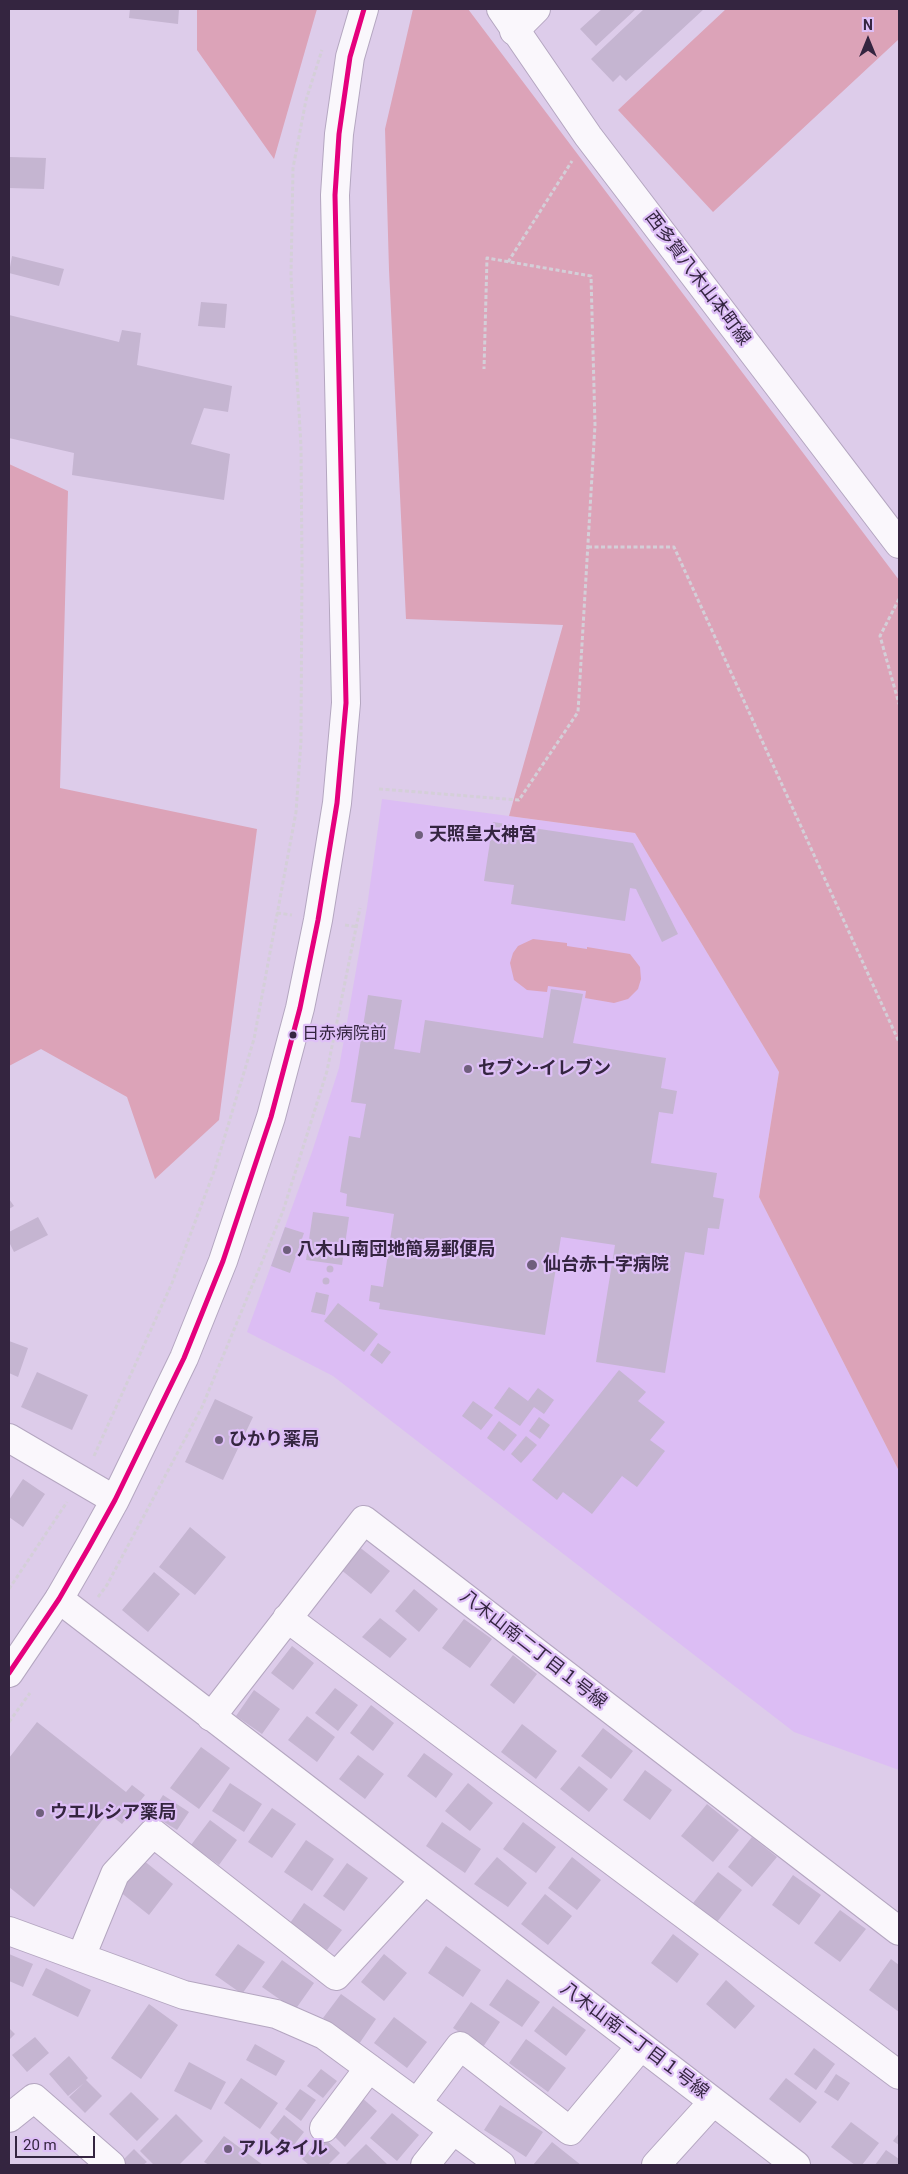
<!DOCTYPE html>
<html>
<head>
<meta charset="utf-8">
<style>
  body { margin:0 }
  #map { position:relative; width:908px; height:2174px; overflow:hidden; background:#ddccea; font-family:Roboto,sans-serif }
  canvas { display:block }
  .frame { position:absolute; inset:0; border:10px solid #342540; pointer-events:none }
  .north { position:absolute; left:843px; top:15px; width:50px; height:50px; -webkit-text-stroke:4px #debff7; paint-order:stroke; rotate:0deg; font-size:14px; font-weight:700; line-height:20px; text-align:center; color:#342540 }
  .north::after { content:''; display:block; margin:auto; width:18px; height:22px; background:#342540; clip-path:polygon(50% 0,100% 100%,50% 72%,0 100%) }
  .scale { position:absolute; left:15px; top:2136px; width:80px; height:22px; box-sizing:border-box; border:2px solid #342540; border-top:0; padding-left:6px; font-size:15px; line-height:18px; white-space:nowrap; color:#342540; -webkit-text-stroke:4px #debff7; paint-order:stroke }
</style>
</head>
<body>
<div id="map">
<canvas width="908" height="2174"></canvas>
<div class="frame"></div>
<div class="north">N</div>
<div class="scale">20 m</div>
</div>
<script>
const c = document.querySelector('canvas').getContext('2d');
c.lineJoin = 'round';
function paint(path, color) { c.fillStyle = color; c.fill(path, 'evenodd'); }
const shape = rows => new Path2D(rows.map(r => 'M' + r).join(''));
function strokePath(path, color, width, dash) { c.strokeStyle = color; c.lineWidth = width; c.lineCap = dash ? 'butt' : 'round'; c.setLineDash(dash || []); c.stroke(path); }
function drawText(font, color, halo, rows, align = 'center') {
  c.font = font + ' Roboto,"Noto Sans JP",sans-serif'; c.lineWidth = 4.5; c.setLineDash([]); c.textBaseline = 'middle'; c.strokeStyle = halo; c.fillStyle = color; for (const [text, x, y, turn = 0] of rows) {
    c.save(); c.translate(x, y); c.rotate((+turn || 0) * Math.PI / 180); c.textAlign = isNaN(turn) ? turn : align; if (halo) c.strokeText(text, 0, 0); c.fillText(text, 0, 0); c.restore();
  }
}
paint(shape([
  [382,799,635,833,779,1072,759,1197,899,1471,899,1770,794,1732,333,1376,247,1332,312,1152,339,1068,367,907]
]), '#dcbdf4');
paint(shape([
  [197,9,317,9,274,159,197,50],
  [413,9,468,9,899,580,899,1471,759,1197,779,1072,635,833,509,816,563,625,406,619,389,270,385,129],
  [726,9,899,9,899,39,713,212,618,110],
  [9,464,68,491,60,788,257,829,219,1120,155,1179,127,1097,41,1049,9,1066],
  [533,939,567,943,567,946,587,949,587,947,630,954,640,967,641,979,638,989,628,999,614,1003,585,998,586,991,548,986,547,992,527,990,514,980,510,963,513,953,518,946]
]), '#dca3b8');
paint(shape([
  [130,9,179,9,178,24,129,18],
  [602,9,636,9,596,46,580,29],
  [644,9,704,9,626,81,620,75,613,82,591,59],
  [9,157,46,158,44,189,9,188],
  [12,256,64,269,59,286,9,273],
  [201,302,227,304,225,328,198,326],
  [9,315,119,342,122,330,141,333,137,365,232,386,228,412,204,408,191,444,230,454,224,500,72,475,74,453,9,438],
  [493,822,633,843,678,934,662,942,636,889,630,888,625,921,511,904,514,885,484,881],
  [551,989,583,994,573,1043,666,1058,661,1088,677,1091,673,1114,659,1112,651,1163,717,1173,713,1197,724,1199,719,1229,708,1228,704,1255,685,1252,665,1373,596,1362,615,1245,561,1237,545,1335,379,1309,380,1303,369,1301,371,1285,383,1287,394,1214,346,1206,347,1194,340,1192,349,1136,360,1138,366,1104,351,1102,368,995,402,1000,394,1049,420,1053,425,1020,543,1038],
  [9,1199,14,1206,9,1209],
  [313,1212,349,1217,342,1265,306,1260],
  [38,1217,48,1235,14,1252,9,1242,9,1232],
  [285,1227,304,1233,290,1273,271,1266],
  '326.5 1269a3.5 3.5 0 1 1 7 0a3.5 3.5 0 1 1-7 0Z',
  '322.5 1281a3.5 3.5 0 1 1 7 0a3.5 3.5 0 1 1-7 0Z',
  [316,1292,329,1295,325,1315,311,1312],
  [338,1303,378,1334,364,1352,324,1321],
  [9,1341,28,1348,18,1377,9,1373],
  [378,1343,391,1352,382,1364,370,1355],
  [619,1370,646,1392,638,1401,665,1422,650,1440,665,1451,637,1487,622,1476,592,1514,563,1492,557,1500,532,1480],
  [37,1372,88,1395,72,1430,21,1407],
  [509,1387,528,1401,538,1388,554,1400,544,1414,534,1407,520,1426,494,1408],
  [215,1399,253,1417,223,1480,185,1462],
  [473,1401,493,1415,481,1430,462,1416],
  [539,1417,550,1425,540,1439,529,1431],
  [499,1421,517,1435,504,1451,487,1438],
  [526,1436,537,1445,521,1463,511,1454],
  [23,1479,45,1494,23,1527,9,1517,9,1500],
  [190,1527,226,1557,195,1595,159,1567],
  [358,1546,390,1571,371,1594,340,1569],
  [154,1572,180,1594,148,1632,122,1610],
  [414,1589,438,1609,419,1632,395,1611],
  [380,1618,407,1639,390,1658,362,1637],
  [464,1619,492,1639,470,1668,442,1648],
  [292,1646,314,1663,293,1690,271,1673],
  [513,1655,537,1674,514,1704,490,1685],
  [335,1688,358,1705,338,1731,315,1713],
  [254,1690,280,1709,262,1734,236,1716],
  [371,1705,394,1723,373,1751,350,1733],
  [307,1716,335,1737,317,1762,288,1740],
  [37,1722,126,1792,132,1785,145,1795,122,1824,108,1813,34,1907,9,1887,9,1758],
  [522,1724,557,1751,536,1779,501,1752],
  [603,1728,633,1751,611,1779,581,1756],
  [201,1747,230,1768,199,1809,170,1788],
  [424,1753,453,1774,436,1798,407,1776],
  [358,1755,384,1774,365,1799,339,1779],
  [579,1766,608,1789,589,1812,560,1789],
  [645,1770,672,1790,650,1820,623,1800],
  [230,1783,262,1804,244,1832,212,1811],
  [468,1783,493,1803,470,1831,445,1811],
  [163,1795,189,1812,177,1830,151,1814],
  [707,1804,739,1830,713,1862,681,1836],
  [272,1808,296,1824,272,1858,248,1842],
  [210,1820,237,1840,219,1865,191,1845],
  [442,1822,481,1849,465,1873,426,1846],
  [523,1822,556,1847,536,1873,503,1849],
  [752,1837,777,1857,752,1887,728,1867],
  [306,1840,334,1859,312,1891,284,1872],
  [497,1857,527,1883,508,1907,474,1884],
  [572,1857,601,1880,577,1910,548,1888],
  [143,1860,173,1884,149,1915,119,1891],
  [347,1863,368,1878,344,1911,323,1896],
  [718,1872,742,1890,717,1922,693,1903],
  [793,1875,821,1895,799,1925,772,1905],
  [545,1894,572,1916,548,1945,521,1924],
  [304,1903,342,1930,327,1950,290,1923],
  [840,1910,866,1929,840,1962,814,1943],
  [673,1934,699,1954,677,1983,651,1963],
  [238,1944,265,1962,242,1994,215,1975],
  [446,1946,481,1970,463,1997,428,1973],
  [9,1954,33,1964,23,1987,9,1981],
  [384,1954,407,1973,384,2001,361,1982],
  [891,1959,899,1965,899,2012,869,1990],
  [282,1960,314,1983,295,2010,262,1987],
  [46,1968,91,1990,78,2017,32,1995],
  [507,1979,540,2002,522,2027,489,2005],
  [726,1980,755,2006,735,2029,706,2004],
  [341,1994,376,2019,359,2044,323,2018],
  [471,2002,500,2022,483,2047,453,2028],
  [149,2004,178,2025,141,2079,111,2058],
  [553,2006,586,2030,566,2056,534,2031],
  [394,2017,427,2042,407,2068,374,2043],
  [9,2028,15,2034,9,2040],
  [35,2037,49,2053,27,2072,12,2055],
  [526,2039,566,2068,548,2092,509,2063],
  [255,2044,285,2061,276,2076,246,2060],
  [814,2048,835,2064,816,2090,794,2074],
  [69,2056,88,2078,86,2080,102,2096,85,2113,69,2097,84,2083,68,2096,49,2074],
  [189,2062,226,2082,211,2110,174,2091],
  [321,2069,337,2081,323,2098,307,2086],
  [836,2074,850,2083,838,2101,824,2092],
  [241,2078,278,2103,260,2129,224,2103],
  [786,2078,817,2102,800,2123,769,2099],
  [300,2089,316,2100,301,2121,285,2109],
  [131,2092,159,2119,137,2141,109,2114],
  [361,2097,377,2111,345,2147,330,2132],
  [500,2105,543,2132,526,2157,484,2130],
  [392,2113,419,2135,397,2161,370,2138],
  [176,2114,203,2141,179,2165,154,2165,140,2151],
  [284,2115,304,2132,290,2150,270,2133],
  [851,2122,879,2143,862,2165,855,2165,831,2147],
  [899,2133,899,2145,893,2141],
  [224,2136,263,2165,209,2165,204,2162],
  [326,2140,340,2153,328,2165,309,2165,302,2159,313,2146,317,2149],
  [552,2142,581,2165,533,2165],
  [366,2144,387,2164,345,2165],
  [134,2149,147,2162,143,2165,118,2165],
  [886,2150,899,2159,899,2165,875,2165]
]), '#c5b5d1');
const street = shape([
  [514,31,536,9],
  [59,1599,796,2165],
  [287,1618,899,2075],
  [211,1717,364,1520,899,1931],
  [9,1931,184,1995,276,2014,324,2035,501,2165],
  [81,1957,115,1874,153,1833,336,1976,424,1881],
  [417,2103,460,2046,570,2131,641,2046],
  [9,2118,34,2098,111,2165],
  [324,2128,369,2068],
  [425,2165,453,2130],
  [656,2165,713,2102]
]);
const secondary = shape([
  [501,9,588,136,899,544],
  [9,1438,115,1500],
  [9,1673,59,1599,89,1547,115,1500,184,1358,223,1261,271,1117,300,1008,318,920,337,803,346,703,335,195,339,134,350,57,364,9]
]);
strokePath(street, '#b4a6c0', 30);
strokePath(secondary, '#b4a6c0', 30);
strokePath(shape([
  [508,262,572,161],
  [588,547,674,547,899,1042],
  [899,599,880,636,899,704],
  [379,789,519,800,578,712,595,425,591,276,487,258,484,369],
  [277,913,292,915],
  [345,925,358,927],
  [94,1456,172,1283,215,1169,254,1039,296,812,301,741,302,565,301,446,291,276,293,168,306,100,322,50],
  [9,1589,67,1502],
  [98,1597,107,1585,202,1407,283,1211,327,1071,360,908],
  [9,1722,30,1693]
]), '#d4cfd8', 3, [4, 2.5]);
strokePath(street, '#faf7fc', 28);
strokePath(secondary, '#faf7fc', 28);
strokePath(shape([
  [9,1673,59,1599,89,1547,115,1500,184,1358,223,1261,271,1117,300,1008,318,920,337,803,346,703,335,195,339,134,350,57,364,9]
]), '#e5007d', 5);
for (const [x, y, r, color] of [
  [419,835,5,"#6f5f7c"],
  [293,1035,4.5,"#342540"],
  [468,1069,5,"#6f5f7c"],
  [287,1250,5,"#6f5f7c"],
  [532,1265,6,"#6f5f7c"],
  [219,1440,5,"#6f5f7c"],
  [40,1813,5,"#6f5f7c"],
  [228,2149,5,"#6f5f7c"]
]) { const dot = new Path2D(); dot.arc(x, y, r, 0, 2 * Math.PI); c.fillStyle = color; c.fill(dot); strokePath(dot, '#debff7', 2); }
drawText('17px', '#342540', '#debff7', [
  ["日赤病院前",302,1035]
], 'left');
drawText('18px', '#342540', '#debff7', [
  ["西多賀八木山本町線",697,279,53],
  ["八木山南二丁目１号線",533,1650,38],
  ["八木山南二丁目１号線",634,2041,37]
]);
drawText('bold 18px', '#342540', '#debff7', [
  ["天照皇大神宮",429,835],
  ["セブン-イレブン",478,1069],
  ["八木山南団地簡易郵便局",297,1250],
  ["仙台赤十字病院",543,1265],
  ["ひかり薬局",229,1440],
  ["ウエルシア薬局",50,1813],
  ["アルタイル",238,2149]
], 'left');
</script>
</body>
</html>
